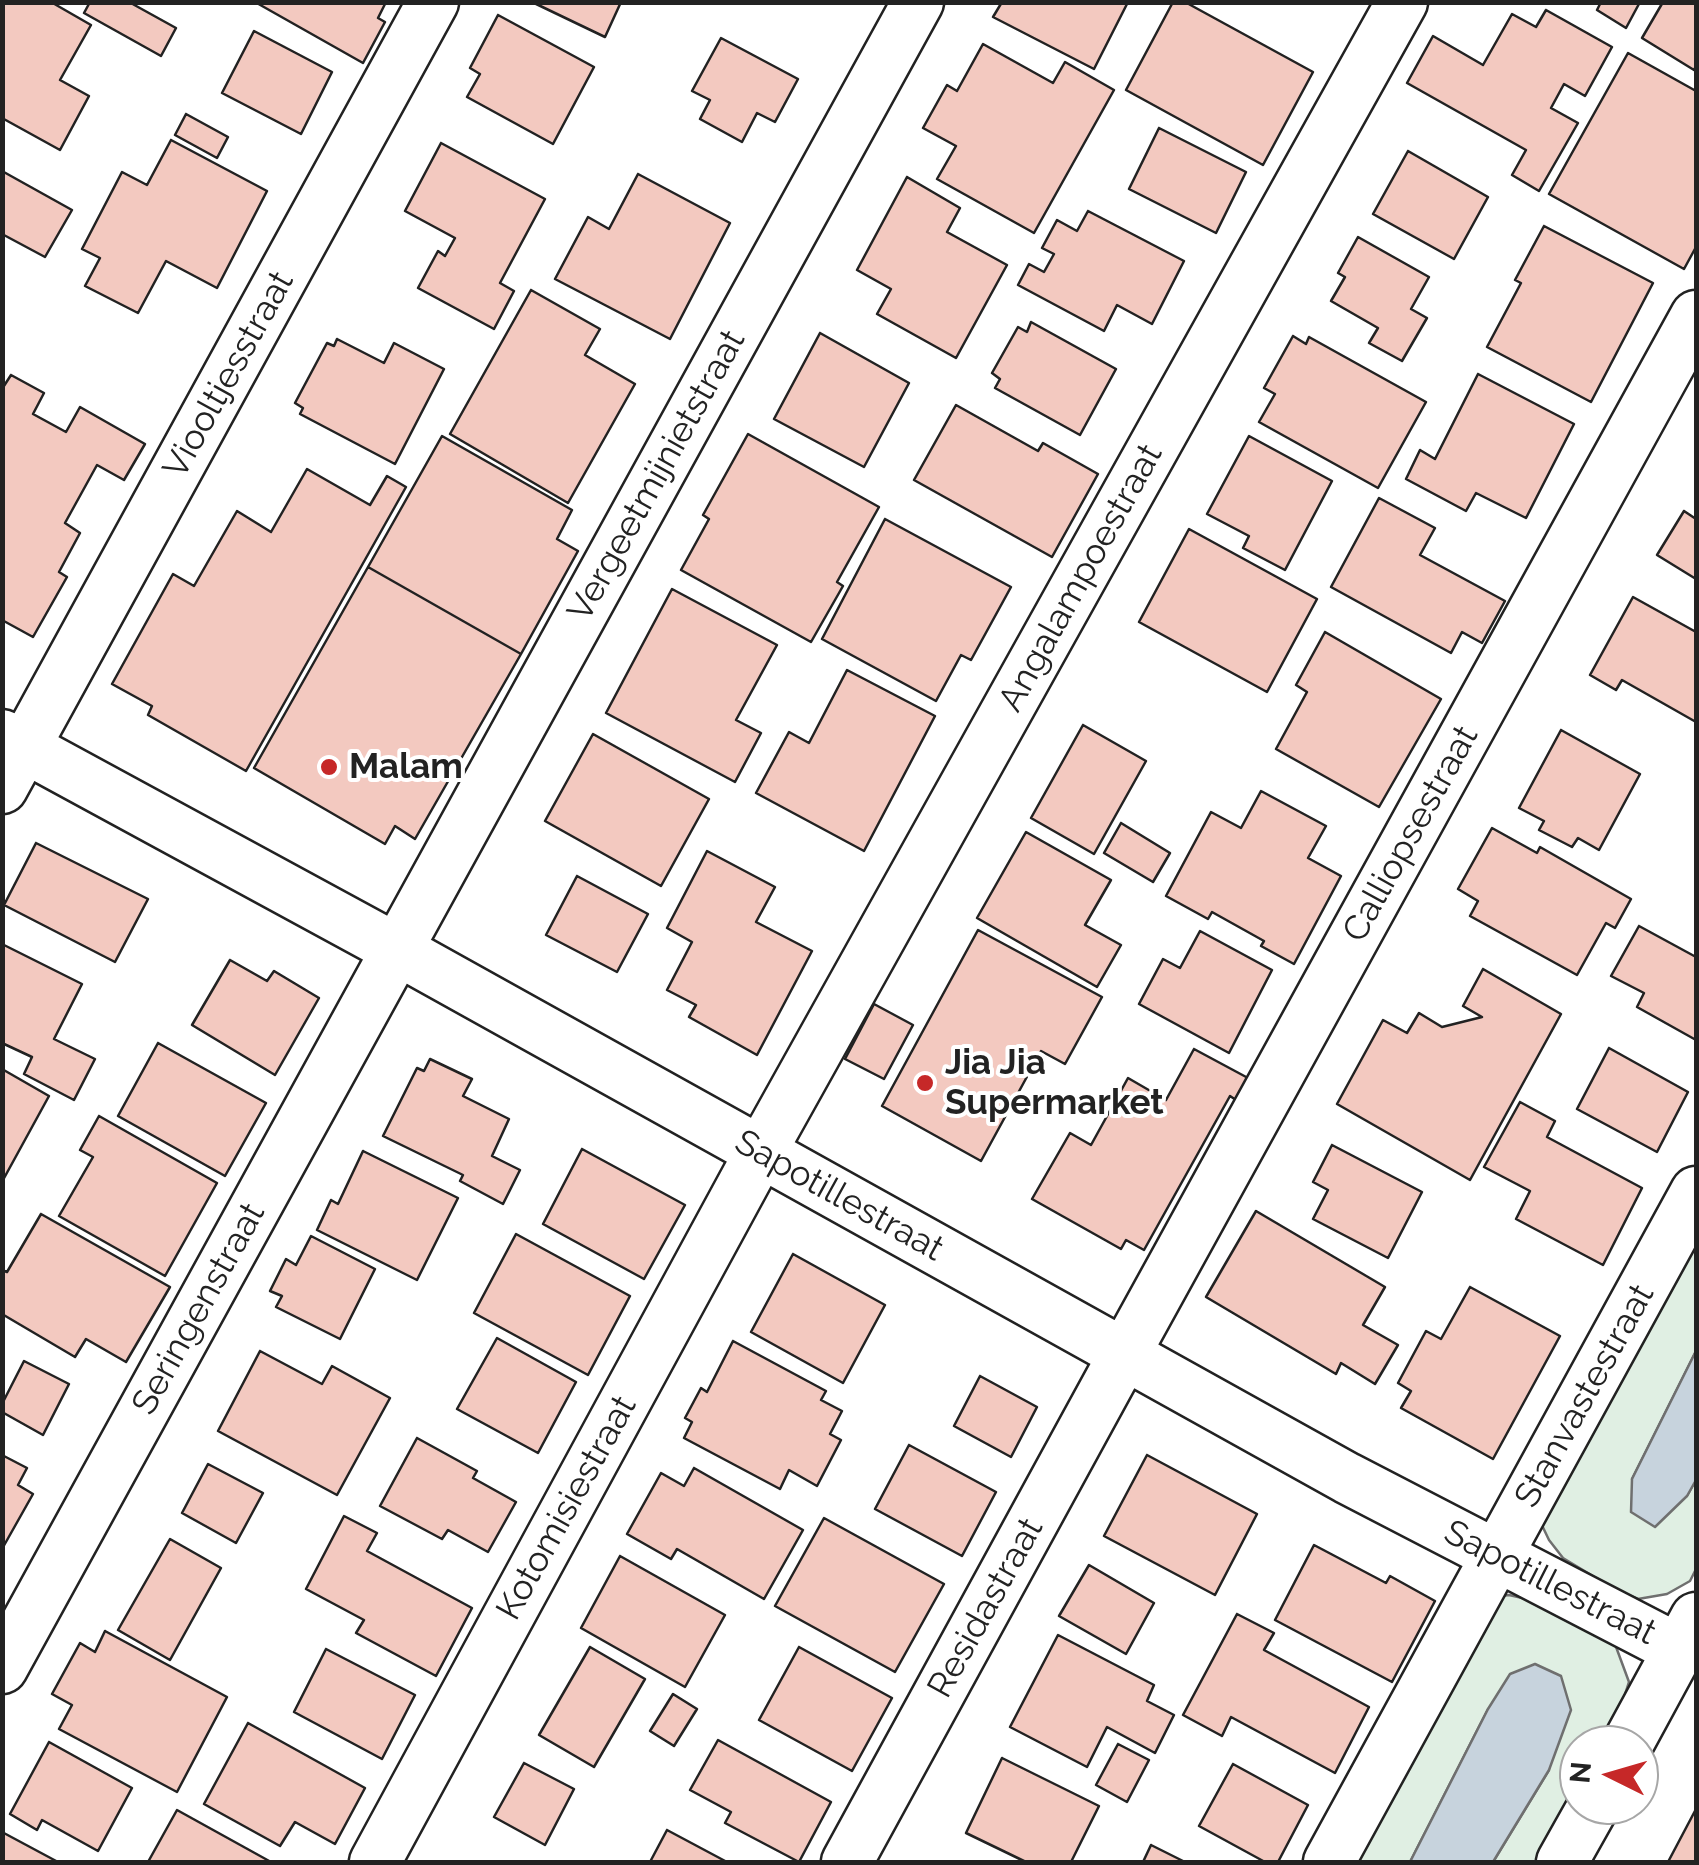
<!DOCTYPE html>
<html>
<head>
<meta charset="utf-8">
<style>
  body { margin:0 }
  #map { position:relative; width:1699px; height:1865px; overflow:hidden; background:#fff; font-family:Raleway,sans-serif }
  canvas { display:block }
  .frame { position:absolute; inset:0; border:5px solid #222; pointer-events:none }
  .north { position:absolute; left:1559px; top:1725px; width:100px; height:100px; box-sizing:border-box; background:#fff; border:2px solid #a7a7a7; border-radius:50%; rotate:275deg; font-size:28px; font-weight:700; line-height:40px; text-align:center; color:#222 }
  .north::after { content:''; display:block; margin:auto; width:35px; height:45px; background:#c62828; clip-path:polygon(50% 0,100% 100%,50% 72%,0 100%) }
</style>
</head>
<body>
<div id="map">
<canvas width="1699" height="1865"></canvas>
<div class="frame"></div>
<div class="north">N</div>
</div>
<script>
const c = document.querySelector('canvas').getContext('2d');
c.lineJoin = 'round';
function paint(path, color) { c.fillStyle = color; c.fill(path, 'evenodd'); }
const shape = rows => new Path2D(rows.map(r => 'M' + r).join(''));
function strokePath(path, color, width, dash) { c.strokeStyle = color; c.lineWidth = width; c.lineCap = dash ? 'butt' : 'round'; c.setLineDash(dash || []); c.stroke(path); }
function drawText(font, color, halo, rows, align = 'center') {
  c.font = font + ' Raleway,sans-serif'; c.lineWidth = 8; c.setLineDash([]); c.textBaseline = 'middle'; c.strokeStyle = halo; c.fillStyle = color; for (const [text, x, y, turn = 0] of rows) {
    c.save(); c.translate(x, y); c.rotate((+turn || 0) * Math.PI / 180); c.textAlign = isNaN(turn) ? turn : align; if (halo) c.strokeText(text, 0, 0); c.fillText(text, 0, 0); c.restore();
  }
}
const green = shape([
  [1696,1232,1696,1351,1632,1479,1687,1496,1696,1480,1696,1569,1690,1581,1667,1594,1638,1599,1616,1590,1563,1558,1549,1540,1538,1517,1696,1232],
  [1509,1595,1549,1604,1612,1636,1629,1682,1613,1732,1606,1745,1579,1745,1579,1793,1540,1862,1493,1862,1549,1770,1488,1709,1410,1862,1350,1862,1487,1598,1509,1595]
]);
paint(green, '#e0efe3');
strokePath(green, '#6f6f6f', 2.5);
const water = shape([
  [1696,1351,1696,1480,1687,1496,1655,1527,1631,1512,1632,1479,1696,1351],
  [1535,1664,1561,1676,1571,1710,1549,1770,1493,1862,1410,1862,1488,1709,1510,1674,1535,1664]
]);
paint(water, '#c7d3dd');
strokePath(water, '#6f6f6f', 2.5);
const building = shape([
  [2,2,51,2,91,25,60,80,89,96,60,150,2,118,2,2],
  [90,2,129,2,176,28,161,56,84,13,90,2],
  [255,2,386,2,378,18,385,22,363,63,255,2],
  [532,2,621,2,605,37,532,2],
  [1002,2,1128,2,1094,69,993,17,1002,2],
  [1173,2,1185,2,1313,72,1263,165,1126,90,1173,2],
  [1601,2,1640,2,1626,28,1597,10,1601,2],
  [1663,2,1696,2,1696,66,1694,70,1642,38,1663,2],
  [1546,10,1612,47,1585,96,1564,84,1551,108,1578,123,1539,191,1512,175,1526,150,1407,83,1433,36,1483,65,1512,14,1536,27,1546,10],
  [498,15,594,67,553,144,467,97,480,74,470,68,498,15],
  [254,31,332,72,301,134,222,93,254,31],
  [721,38,798,79,775,122,757,113,742,142,700,119,710,100,692,91,721,38],
  [983,44,1053,83,1065,62,1114,90,1034,233,937,179,956,146,923,128,947,85,957,91,983,44],
  [1628,53,1696,91,1696,247,1684,269,1549,194,1628,53],
  [186,114,228,137,217,158,175,135,186,114],
  [1159,128,1246,172,1216,233,1129,189,1159,128],
  [171,140,267,191,217,288,166,261,138,313,85,286,100,258,82,249,122,172,147,185,171,140],
  [441,143,545,199,500,283,514,291,494,329,418,288,438,251,445,256,455,238,405,211,441,143],
  [1408,151,1488,197,1454,259,1373,214,1408,151],
  [2,171,72,210,45,257,2,234,2,171],
  [638,174,730,223,670,339,555,279,588,217,609,229,638,174],
  [907,177,960,208,947,232,1007,265,956,358,877,314,891,289,857,270,907,177],
  [1088,211,1184,261,1152,324,1117,305,1104,331,1018,285,1029,264,1044,272,1054,254,1042,248,1057,220,1077,231,1088,211],
  [1544,226,1653,283,1591,402,1487,347,1521,283,1515,280,1544,226],
  [1358,237,1429,277,1411,309,1427,318,1402,361,1369,343,1378,328,1331,301,1345,277,1338,273,1358,237],
  [531,290,600,329,585,355,635,384,568,503,450,434,531,290],
  [1031,322,1116,369,1080,435,995,388,1000,379,992,373,1018,327,1027,332,1031,322],
  [820,333,909,383,864,467,774,419,820,333],
  [1293,336,1306,344,1309,337,1426,402,1378,488,1259,422,1275,394,1264,388,1293,336],
  [337,339,384,363,394,343,444,369,395,464,300,414,303,408,295,403,327,343,334,346,337,339],
  [1478,374,1574,424,1526,518,1476,493,1466,511,1406,479,1420,450,1435,459,1478,374],
  [11,375,44,393,33,414,66,432,80,407,145,444,124,480,97,465,65,523,80,533,59,572,67,577,33,637,2,620,2,389,11,375],
  [956,405,1038,451,1043,443,1098,474,1052,557,914,480,956,405],
  [748,434,879,507,837,582,843,586,811,642,681,570,709,519,703,515,748,434],
  [442,436,572,510,557,539,578,551,521,654,368,567,442,436],
  [1249,436,1332,481,1285,570,1243,548,1249,536,1207,514,1249,436],
  [307,469,370,505,387,476,406,487,246,771,148,715,152,706,112,684,173,574,194,586,237,511,271,532,307,469],
  [1379,498,1435,528,1420,555,1505,601,1482,643,1462,632,1451,653,1331,587,1379,498],
  [1684,511,1696,519,1696,579,1657,555,1684,511],
  [885,519,1011,587,971,660,961,655,936,701,822,639,885,519],
  [1189,529,1317,599,1267,692,1139,622,1189,529],
  [368,567,521,654,415,839,395,826,385,844,254,768,368,567],
  [672,589,777,645,736,720,761,733,735,782,606,713,672,589],
  [1633,597,1696,632,1696,722,1622,680,1616,690,1590,675,1633,597],
  [1325,632,1441,699,1379,807,1276,749,1307,692,1296,685,1325,632],
  [847,670,935,716,864,851,756,793,789,732,809,743,847,670],
  [1083,725,1146,761,1094,854,1031,818,1083,725],
  [1561,730,1640,774,1599,850,1578,838,1572,847,1539,830,1544,821,1519,808,1561,730],
  [593,734,709,799,661,886,545,821,593,734],
  [1261,791,1326,826,1308,858,1341,876,1294,964,1261,946,1264,941,1212,912,1208,919,1166,896,1211,812,1241,828,1261,791],
  [1121,823,1170,853,1153,882,1104,853,1121,823],
  [1492,828,1537,853,1540,847,1631,899,1615,928,1606,923,1577,975,1470,916,1478,901,1458,889,1492,828],
  [1026,832,1111,880,1085,925,1121,945,1097,987,977,918,1026,832],
  [36,843,148,899,115,962,4,905,36,843],
  [707,851,775,887,756,922,812,951,757,1055,689,1017,696,1005,667,990,692,942,667,928,707,851],
  [577,876,648,914,617,972,546,935,577,876],
  [1639,926,1696,957,1696,1040,1637,1007,1644,993,1611,976,1639,926],
  [978,930,1102,997,1065,1064,1041,1051,981,1161,882,1106,978,930],
  [1200,931,1272,970,1229,1053,1139,1004,1163,959,1180,968,1200,931],
  [2,944,82,984,54,1039,95,1059,74,1100,24,1074,32,1057,2,1043,2,944],
  [230,960,267,981,274,971,319,998,275,1075,192,1025,230,960],
  [1483,969,1561,1014,1470,1180,1337,1104,1383,1020,1407,1033,1419,1013,1442,1027,1482,1017,1463,1006,1483,969],
  [874,1004,913,1025,884,1079,845,1059,874,1004],
  [158,1043,266,1103,225,1176,118,1116,158,1043],
  [1609,1048,1688,1092,1657,1152,1577,1109,1609,1048],
  [1194,1049,1248,1078,1236,1100,1230,1096,1144,1250,1126,1240,1121,1249,1032,1199,1070,1133,1091,1145,1128,1078,1166,1100,1194,1049],
  [430,1059,472,1079,463,1096,509,1119,492,1156,520,1170,503,1204,460,1181,463,1175,383,1136,417,1068,424,1071,430,1059],
  [2,1069,49,1096,3,1180,2,1180,2,1069],
  [1520,1102,1555,1121,1547,1137,1642,1188,1603,1265,1516,1219,1530,1191,1484,1167,1520,1102],
  [99,1116,217,1183,165,1276,59,1216,93,1157,80,1150,99,1116],
  [1332,1145,1422,1192,1388,1258,1313,1219,1328,1190,1313,1182,1332,1145],
  [582,1149,685,1205,644,1279,543,1224,582,1149],
  [363,1151,458,1198,417,1280,317,1230,331,1200,338,1204,363,1151],
  [1256,1211,1385,1287,1363,1325,1398,1345,1375,1384,1341,1363,1336,1374,1206,1297,1256,1211],
  [41,1214,170,1287,126,1362,86,1339,75,1357,2,1314,2,1270,7,1272,41,1214],
  [516,1234,630,1296,588,1375,474,1313,516,1234],
  [311,1236,375,1269,340,1339,276,1307,282,1296,270,1291,286,1259,296,1265,311,1236],
  [793,1254,885,1305,843,1383,751,1332,793,1254],
  [1470,1287,1560,1336,1493,1459,1401,1408,1411,1391,1398,1383,1426,1331,1441,1339,1470,1287],
  [497,1338,576,1382,538,1453,457,1409,497,1338],
  [733,1341,826,1391,821,1400,842,1411,830,1434,841,1440,817,1486,789,1470,780,1489,684,1438,692,1422,685,1418,701,1388,707,1392,733,1341],
  [260,1351,322,1384,332,1366,390,1398,337,1495,218,1431,260,1351],
  [24,1361,69,1384,43,1435,2,1412,2,1404,24,1361],
  [980,1376,1037,1407,1011,1457,954,1426,980,1376],
  [417,1438,477,1471,473,1478,516,1502,488,1552,448,1530,442,1539,380,1506,417,1438],
  [909,1445,996,1492,962,1556,875,1509,909,1445],
  [2,1455,27,1468,18,1485,33,1494,2,1549,2,1455],
  [1147,1455,1257,1514,1215,1595,1104,1536,1147,1455],
  [208,1464,263,1493,236,1543,182,1513,208,1464],
  [694,1468,803,1530,764,1599,677,1549,671,1559,627,1534,661,1473,684,1486,694,1468],
  [344,1516,377,1533,367,1551,472,1608,436,1676,356,1633,364,1620,306,1589,344,1516],
  [824,1518,944,1584,895,1672,775,1606,824,1518],
  [170,1539,221,1568,170,1660,118,1630,170,1539],
  [1314,1545,1386,1583,1390,1576,1435,1601,1392,1682,1275,1620,1314,1545],
  [620,1556,725,1615,685,1687,581,1628,620,1556],
  [1089,1565,1154,1603,1126,1654,1059,1616,1089,1565],
  [1237,1614,1274,1633,1264,1650,1369,1707,1335,1773,1231,1717,1222,1736,1183,1715,1237,1614],
  [105,1631,227,1697,177,1792,59,1729,72,1705,52,1694,80,1643,95,1652,105,1631],
  [1058,1635,1154,1685,1147,1701,1174,1715,1155,1753,1107,1727,1087,1767,1010,1727,1058,1635],
  [590,1647,645,1679,594,1767,539,1735,590,1647],
  [799,1647,892,1698,852,1771,759,1720,799,1647],
  [326,1649,415,1695,382,1759,294,1712,326,1649],
  [673,1694,697,1709,674,1746,650,1731,673,1694],
  [248,1723,365,1788,335,1844,295,1822,280,1846,204,1804,248,1723],
  [718,1740,831,1802,799,1862,725,1823,731,1812,690,1790,718,1740],
  [49,1742,132,1788,98,1851,42,1820,37,1830,10,1814,49,1742],
  [1118,1744,1149,1760,1127,1802,1096,1785,1118,1744],
  [1002,1758,1099,1806,1071,1862,1026,1862,966,1833,1002,1758],
  [524,1763,574,1789,545,1845,494,1817,524,1763],
  [1233,1764,1308,1805,1278,1862,1265,1862,1199,1826,1233,1764],
  [1696,1809,1696,1862,1668,1862,1696,1809],
  [177,1810,271,1862,148,1862,177,1810],
  [667,1830,727,1862,650,1862,667,1830],
  [2,1832,58,1862,2,1862,2,1832],
  [1151,1845,1185,1862,1143,1862,1151,1845]
]);
paint(building, '#f3c9c0');
strokePath(building, '#222', 2.5);
const street = shape([
  [2,735,396,949,1347,1478,1679,1650],
  [2,788,433,2],
  [2,1668,918,2],
  [1627,1745,1696,1618],
  [375,1862,760,1153,1402,2],
  [847,1862,1125,1353,1696,316],
  [1329,1862,1696,1192],
  [1562,1862,1594,1805]
]);
strokePath(street, '#222', 55);
strokePath(street, '#fff', 50);
for (const [x, y, r, color] of [
  [329,767,10,"#c62828"],
  [925,1083,10,"#c62828"]
]) { const dot = new Path2D(); dot.arc(x, y, r, 0, 2 * Math.PI); c.fillStyle = color; c.fill(dot); strokePath(dot, '#fff', 4); }
drawText('35px', '#222', '#fff', [
  ["Viooltjesstraat",229,375,-61],
  ["Vergeetmijnietstraat",657,476,-61],
  ["Angalampoestraat",1081,578,-61],
  ["Calliopsestraat",1411,834,-61],
  ["Sapotillestraat",839,1196,29],
  ["Seringenstraat",199,1309,-61],
  ["Stanvastestraat",1585,1396,-61],
  ["Kotomisiestraat",567,1508,-61],
  ["Sapotillestraat",1550,1583,27],
  ["Residastraat",986,1608,-61]
]);
drawText('bold 35px', '#222', '#fff', [
  ["Malam",349,767],
  ["Jia Jia",945,1063],
  ["Supermarket",945,1103]
], 'left');
</script>
</body>
</html>
